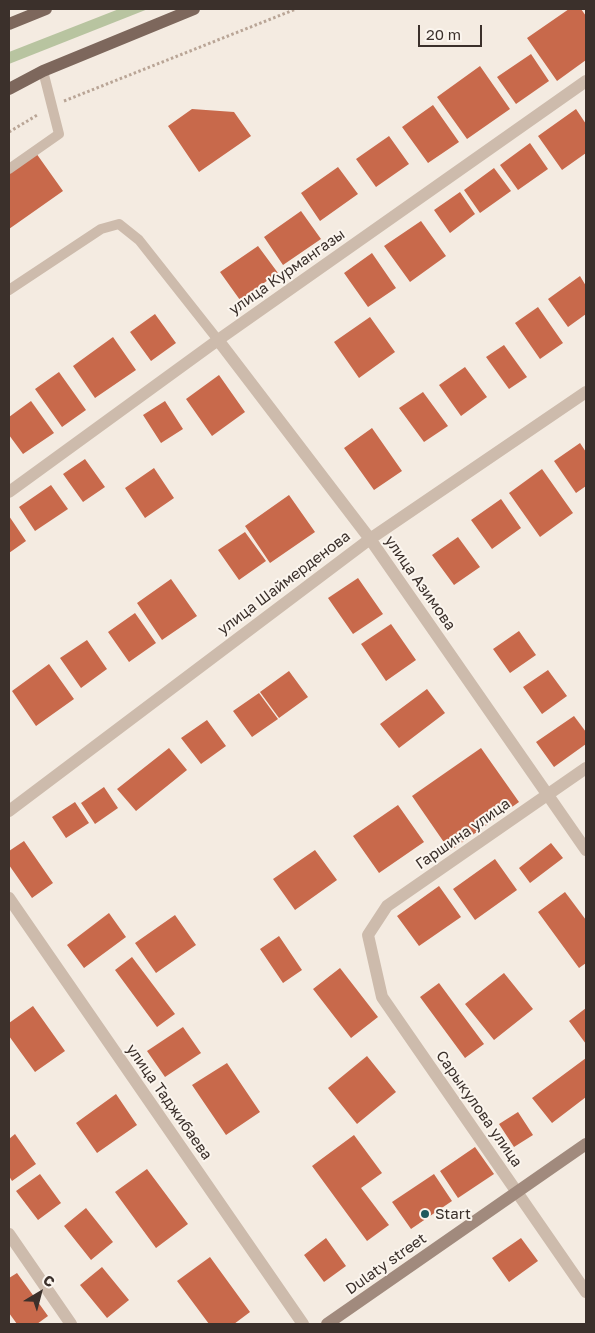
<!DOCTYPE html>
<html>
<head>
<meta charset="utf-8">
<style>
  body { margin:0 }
  #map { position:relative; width:595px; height:1333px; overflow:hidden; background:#f4ebe1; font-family:"Golos Text",sans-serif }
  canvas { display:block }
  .frame { position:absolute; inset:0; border:10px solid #3b302b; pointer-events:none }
  .north { position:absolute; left:15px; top:1268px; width:50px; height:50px; -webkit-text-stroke:4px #fbf5ee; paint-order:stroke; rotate:37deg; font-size:14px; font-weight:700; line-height:20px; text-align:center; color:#3b302b }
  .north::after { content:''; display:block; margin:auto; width:18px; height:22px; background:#3b302b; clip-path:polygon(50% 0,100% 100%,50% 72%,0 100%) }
  .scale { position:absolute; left:418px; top:25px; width:64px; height:22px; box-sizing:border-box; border:2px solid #3b302b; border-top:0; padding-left:6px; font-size:15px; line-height:18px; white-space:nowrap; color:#3b302b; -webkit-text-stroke:4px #fbf5ee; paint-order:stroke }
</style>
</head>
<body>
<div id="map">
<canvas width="595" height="1333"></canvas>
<div class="frame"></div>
<div class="north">С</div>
<div class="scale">20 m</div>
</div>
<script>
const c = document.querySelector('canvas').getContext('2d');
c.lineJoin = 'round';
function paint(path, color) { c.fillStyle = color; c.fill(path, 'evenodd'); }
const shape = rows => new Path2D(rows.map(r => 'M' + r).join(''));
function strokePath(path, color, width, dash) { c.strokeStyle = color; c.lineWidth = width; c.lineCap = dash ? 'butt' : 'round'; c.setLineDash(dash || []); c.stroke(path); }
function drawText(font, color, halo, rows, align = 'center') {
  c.font = font + ' "Golos Text",sans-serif'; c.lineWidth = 4; c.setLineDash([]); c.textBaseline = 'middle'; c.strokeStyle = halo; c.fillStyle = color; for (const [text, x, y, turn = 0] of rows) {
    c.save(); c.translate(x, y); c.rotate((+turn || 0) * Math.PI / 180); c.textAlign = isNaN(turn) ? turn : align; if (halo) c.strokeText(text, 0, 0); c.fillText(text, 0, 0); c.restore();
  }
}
paint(shape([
  [119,9,148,9,9,64,9,52]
]), '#b8c4a0');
paint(shape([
  [569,9,581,9,586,16,586,60,557,81,527,38],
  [531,54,549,81,516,104,497,77],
  [480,66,510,109,467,139,437,97],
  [433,105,459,142,428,163,402,127],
  [192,109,234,112,251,136,199,172,168,126],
  [576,109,586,124,586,153,562,170,538,136],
  [389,136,409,164,376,187,356,159],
  [530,143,548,169,518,190,500,165],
  [36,153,63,191,9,229,9,172],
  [338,167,358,194,320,221,301,193],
  [494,168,511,191,480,213,464,190],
  [460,192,475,214,450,233,434,210],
  [301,211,321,239,283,265,264,237],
  [421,221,446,256,410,282,384,246],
  [258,246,278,273,240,300,220,272],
  [372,253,396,288,368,307,344,273],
  [580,276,586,286,586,314,568,327,548,299],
  [538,307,563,343,540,359,515,323],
  [155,314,176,343,151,361,130,332],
  [370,317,395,352,359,378,334,342],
  [113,337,136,370,95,398,73,366],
  [504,345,527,377,509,389,486,357],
  [465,367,487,397,461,416,439,385],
  [59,372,86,410,62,427,35,389],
  [219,375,245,412,212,436,186,399],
  [423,392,448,426,424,442,399,408],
  [31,401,54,433,23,454,9,435,9,417],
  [165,401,183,429,161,443,143,415],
  [372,428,402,471,374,490,344,448],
  [580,443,586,452,586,486,576,493,554,461],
  [85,459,105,487,83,502,63,474],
  [154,468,174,498,145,518,125,488],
  [542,469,573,513,540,537,509,493],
  [51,485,68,509,35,531,19,507],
  [289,495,315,532,270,563,245,526],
  [501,499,521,528,492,549,471,520],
  [9,516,26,541,9,553],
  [245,532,266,561,239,580,218,550],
  [458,537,480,567,454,585,432,555],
  [358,578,383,614,353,634,328,598],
  [171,579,197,616,162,640,137,603],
  [135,613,156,643,129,662,108,632],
  [391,624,416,660,386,681,361,644],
  [519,631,536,655,510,673,493,649],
  [87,640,107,669,81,688,60,658],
  [49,664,74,699,36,726,12,691],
  [548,670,567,696,542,714,523,687],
  [289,671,308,697,279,718,260,692],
  [427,689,445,713,399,748,380,724],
  [259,693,278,719,252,737,233,711],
  [574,716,586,732,586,744,554,767,536,742],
  [207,720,226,746,201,764,181,738],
  [169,748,187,770,136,811,117,789],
  [481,748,519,802,450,851,412,796],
  [104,787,118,808,95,824,81,803],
  [75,802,89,823,66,838,52,817],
  [398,805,424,842,379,873,353,836],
  [24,841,53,883,32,898,9,865,9,851],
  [551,843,563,858,530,883,519,868],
  [315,850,337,880,295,910,273,879],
  [495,859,517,890,475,920,453,889],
  [439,886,461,917,419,946,397,916],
  [565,892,586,920,586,963,579,968,538,912],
  [109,913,126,937,84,968,67,945],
  [175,915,196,945,156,973,135,943],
  [279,936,302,970,283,983,260,949],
  [132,957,175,1014,157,1027,115,970],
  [340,968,378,1017,351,1038,313,989],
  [504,973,533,1009,494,1040,465,1004],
  [439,983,484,1044,465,1058,420,997],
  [33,1006,65,1051,35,1072,9,1036,9,1023],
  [586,1008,586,1044,569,1021],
  [183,1027,201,1053,165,1077,147,1051],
  [367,1056,396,1092,357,1124,328,1088],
  [586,1058,586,1097,552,1123,532,1098],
  [227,1063,260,1112,226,1135,192,1085],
  [116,1094,137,1125,97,1153,76,1123],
  [518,1112,533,1135,514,1147,499,1124],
  [15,1134,36,1164,12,1181,9,1176,9,1139],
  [354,1135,382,1173,361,1188,389,1225,367,1241,312,1166],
  [475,1147,494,1174,458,1198,440,1171],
  [147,1169,188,1224,156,1248,115,1192],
  [40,1174,61,1203,38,1220,16,1191],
  [434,1174,452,1201,411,1229,392,1202],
  [86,1208,113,1242,91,1260,64,1226],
  [326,1238,346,1266,324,1282,304,1255],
  [521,1238,538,1261,509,1282,492,1258],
  [210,1257,250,1312,234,1324,209,1324,177,1281],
  [102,1267,129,1300,107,1318,80,1285],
  [17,1273,48,1316,37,1324,17,1324,9,1313,9,1278]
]), '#c8694b');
strokePath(shape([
  [64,101,296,9],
  [9,132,39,114]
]), '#b9a596', 3, [2.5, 2.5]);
strokePath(shape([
  [9,169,59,134,43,71],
  [9,290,101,229,119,224,139,240,218,340]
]), '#cdbbac', 10);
strokePath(shape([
  [218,340,370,539,586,850],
  [9,492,218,340,586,81],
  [586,768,387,906,368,935,382,997,586,1292],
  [9,811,370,539,586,392],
  [9,898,303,1324],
  [9,1234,71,1324]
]), '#cdbbac', 12);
strokePath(shape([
  [327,1324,586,1144]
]), '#a18a7d', 12);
strokePath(shape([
  [9,24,46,9],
  [9,89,43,71,194,9]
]), '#7d675c', 12);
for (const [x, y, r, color] of [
  [425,1214,5,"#1f5a5e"]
]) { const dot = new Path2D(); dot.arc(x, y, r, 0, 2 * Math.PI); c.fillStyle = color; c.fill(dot); strokePath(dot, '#fbf5ee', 2); }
drawText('15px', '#3b302b', '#fbf5ee', [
  ["улица Курмангазы",287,272,-35],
  ["улица Шаймерденова",284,583,-37],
  ["улица Азимова",420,583,55],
  ["Гаршина улица",463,834,-35],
  ["улица Таджибаева",169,1102,55],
  ["Сарыкулова улица",479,1109,55],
  ["Dulaty street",386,1264,-35]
]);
drawText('15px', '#3b302b', '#fbf5ee', [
  ["Start",435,1214]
], 'left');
</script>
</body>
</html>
